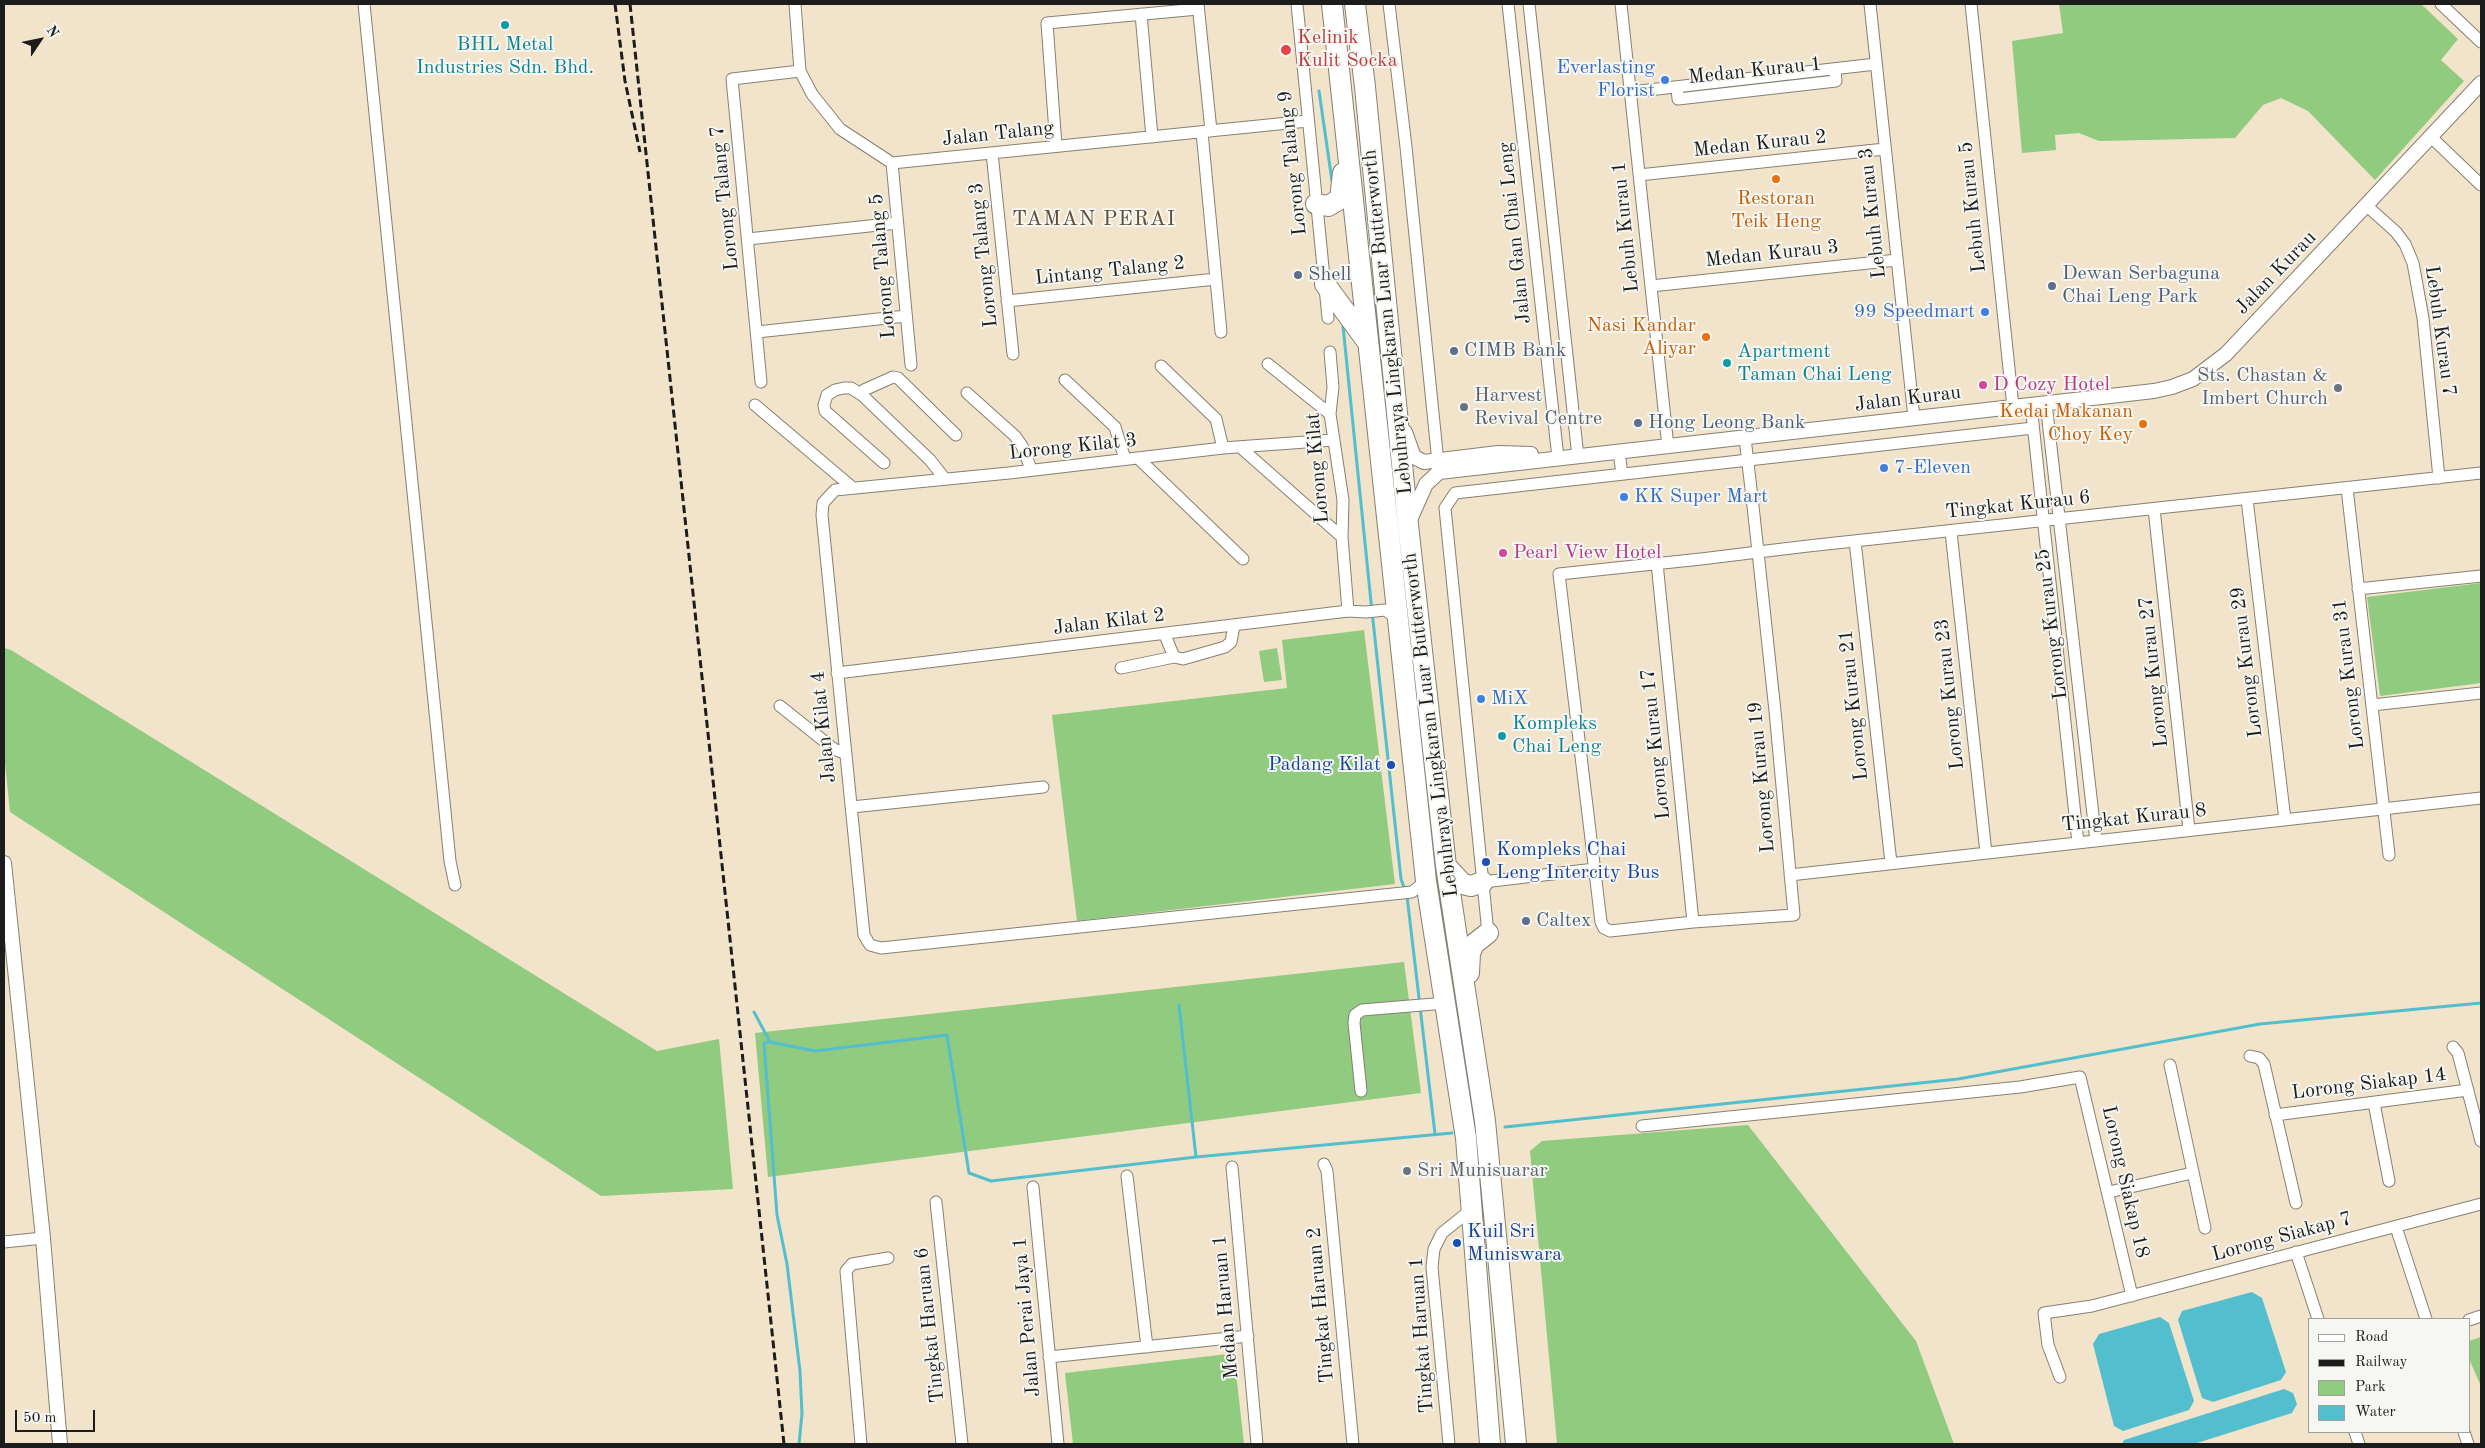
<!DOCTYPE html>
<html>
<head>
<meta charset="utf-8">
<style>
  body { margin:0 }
  #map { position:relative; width:2485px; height:1448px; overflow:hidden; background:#f1e4ca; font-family:"Old Standard TT",serif }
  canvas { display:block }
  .frame { position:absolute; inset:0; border:5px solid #1c1c1c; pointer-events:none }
  .legend { position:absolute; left:2308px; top:1318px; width:162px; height:115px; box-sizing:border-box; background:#f6f6f2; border:1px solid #9f9f9c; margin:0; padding:6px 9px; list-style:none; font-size:15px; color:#1c1c1c }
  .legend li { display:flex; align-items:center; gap:10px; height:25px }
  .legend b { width:25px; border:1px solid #9f9f9c }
  .north { position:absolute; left:15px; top:15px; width:50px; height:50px; -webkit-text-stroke:4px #f6f6f2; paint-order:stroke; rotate:56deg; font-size:14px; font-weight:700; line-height:20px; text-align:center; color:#1c1c1c }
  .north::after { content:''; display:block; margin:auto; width:18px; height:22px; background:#1c1c1c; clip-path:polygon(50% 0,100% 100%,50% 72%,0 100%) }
  .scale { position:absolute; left:15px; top:1410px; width:80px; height:22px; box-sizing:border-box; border:2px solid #1c1c1c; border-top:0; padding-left:6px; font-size:15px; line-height:18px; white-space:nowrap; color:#1c1c1c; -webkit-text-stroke:4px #f6f6f2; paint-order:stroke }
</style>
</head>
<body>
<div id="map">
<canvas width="2485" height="1448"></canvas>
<div class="frame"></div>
<ul class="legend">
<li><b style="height:6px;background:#fff"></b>Road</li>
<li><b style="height:6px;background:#1c1c1c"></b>Railway</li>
<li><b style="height:14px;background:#90cb80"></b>Park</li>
<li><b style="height:14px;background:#53bfce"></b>Water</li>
</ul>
<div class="north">N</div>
<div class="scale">50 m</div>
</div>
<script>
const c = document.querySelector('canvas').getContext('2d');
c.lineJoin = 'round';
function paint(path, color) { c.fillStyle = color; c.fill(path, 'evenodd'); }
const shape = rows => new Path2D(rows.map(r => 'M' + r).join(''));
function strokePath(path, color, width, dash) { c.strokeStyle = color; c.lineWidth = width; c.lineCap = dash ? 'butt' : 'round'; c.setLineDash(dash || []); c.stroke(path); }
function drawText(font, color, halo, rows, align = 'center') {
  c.font = font + ' "Old Standard TT",serif'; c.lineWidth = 4; c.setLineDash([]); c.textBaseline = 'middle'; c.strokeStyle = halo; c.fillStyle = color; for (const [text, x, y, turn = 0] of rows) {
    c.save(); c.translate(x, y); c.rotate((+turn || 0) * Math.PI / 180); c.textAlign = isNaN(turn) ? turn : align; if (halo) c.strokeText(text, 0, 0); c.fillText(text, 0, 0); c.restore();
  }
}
paint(shape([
  [2059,4,2421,4,2458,39,2441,60,2464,81,2375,180,2308,111,2281,98,2263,105,2235,138,2099,141,2079,133,2055,135,2056,150,2022,153,2012,41,2063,33],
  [2481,583,2481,683,2380,696,2367,597],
  [1364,630,1395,884,1077,921,1052,715,1287,688,1282,640],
  [4,648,11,650,657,1051,719,1039,733,1189,601,1196,10,812,4,754],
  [1277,648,1282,680,1264,682,1259,651],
  [1404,962,1421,1093,768,1177,755,1033],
  [1748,1125,1916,1341,1954,1444,1557,1444,1530,1151,1542,1141],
  [2481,1337,2481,1386,2469,1359,2469,1341],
  [1228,1354,1234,1355,1244,1444,1073,1444,1065,1373]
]), '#90cb80');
paint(shape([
  [2252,1292,2262,1298,2286,1372,2281,1380,2213,1402,2202,1398,2178,1320,2182,1311],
  [2160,1317,2169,1323,2194,1401,2189,1410,2123,1431,2114,1426,2093,1344,2099,1334],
  [2284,1389,2293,1393,2297,1404,2292,1413,2194,1444,2122,1444,2124,1440]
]), '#53bfce');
strokePath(shape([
  [1319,91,1332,181],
  [1343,326,1371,602,1401,879,1405,890],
  [1407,896,1435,1134],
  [1179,1005,1196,1157],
  [754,1012,770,1042,815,1051,947,1035,969,1173,991,1181,1196,1157,1452,1133],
  [770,1042,764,1043,777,1215,787,1264,800,1371,802,1414,799,1444],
  [1505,1127,1958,1079,2260,1024,2481,1003]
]), '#53bfce', 3);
const minor = shape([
  [364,4,450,861,455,885],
  [795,4,800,71,812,94,840,129,892,163,1308,121],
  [1198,4,1211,131],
  [1297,4,1328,318],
  [1389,4,1406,147,1438,462],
  [1508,4,1558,458],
  [1529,4,1578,457],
  [1621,4,1668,447],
  [1870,4,1914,418],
  [1971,4,2013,407],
  [2441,4,2481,42],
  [1141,14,1152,137],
  [1677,87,1678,99,1836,81,1835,69],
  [1631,92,1876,64],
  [1202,132,1221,332],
  [2430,136,2481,185],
  [1056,146,1047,23,1198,9],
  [992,153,1013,354],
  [892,163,911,365],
  [1639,175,1885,149],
  [2367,206,2396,232,2405,244,2413,263,2423,318,2439,478],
  [748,239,897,223],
  [1651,286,1897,260],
  [1007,301,1216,279],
  [757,332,906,316],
  [1330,352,1333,387,1330,414,1343,500,1342,537,1348,611],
  [1268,364,1330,414],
  [1161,366,1216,419,1223,448],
  [1065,380,1115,427,1125,459],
  [761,382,732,79,800,71],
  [967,393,1015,436,1022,446,1031,469],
  [862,395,864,390,893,377,898,378,956,435],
  [2046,403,2096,841],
  [755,405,853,488],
  [2031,405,2078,843],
  [1745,438,1753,506,1758,552,1775,711,1794,915,1693,922,1610,931,1604,928,1601,922,1559,574,1701,559,1758,552,1808,546,2481,473],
  [1333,440,1223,448,1009,473,835,490,823,503,822,515,864,935,870,945,881,948,1412,892,1426,881],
  [1240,447,1342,537],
  [1619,452,1622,474],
  [1139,459,1243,559],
  [884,463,825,411,824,405,827,395,835,390,844,388,851,388,862,395,930,460,945,479],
  [2347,488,2389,855],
  [2247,499,2285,820],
  [2154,509,2189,830],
  [1951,532,1986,853],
  [1855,541,1891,863],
  [1657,563,1693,922],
  [2358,589,2481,576],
  [1165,635,1174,657,1183,659,1225,647,1231,642,1234,625],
  [1121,668,1174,657],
  [837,673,1348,611,1366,612,1385,610,1398,619],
  [2372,705,2481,693],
  [780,706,834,749,846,754],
  [852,807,1043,787],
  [1790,875,2481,798],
  [1483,882,1595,869],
  [1488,933,1445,508,1455,493,2033,428],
  [2453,1047,2458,1053,2481,1141],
  [2250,1056,2259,1058,2264,1064,2296,1203],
  [2170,1065,2205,1228],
  [1361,1091,1354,1023,1355,1015,1362,1010,1446,1003],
  [2374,1103,2389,1181],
  [2275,1115,2468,1090],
  [1642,1126,2020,1087,2080,1077,2132,1296],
  [1324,1164,1327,1171,1353,1444],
  [1232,1167,1257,1444],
  [1127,1176,1147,1347],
  [1033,1187,1058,1444],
  [2109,1192,2192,1173],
  [936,1202,962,1444],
  [2396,1227,2426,1319],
  [4,1242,43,1238],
  [2296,1252,2318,1319],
  [2469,1320,2481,1316],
  [1049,1357,1248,1336],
  [2060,1377,2048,1345,2044,1313,2092,1306,2481,1204],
  [2355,1432,2359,1444],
  [2464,1432,2468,1444],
  [861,1444,846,1271,852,1264,888,1258],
  [1449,1444,1432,1267,1434,1249,1442,1233,1472,1209]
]);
const tertiary = shape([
  [1405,432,1414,457,1424,462,1498,453,1531,454],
  [1409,522,1426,484,1439,472,2154,391,2172,387,2193,379,2226,354,2481,83],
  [4,863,43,1238,60,1444]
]);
const motorway = shape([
  [1332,4,1426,881,1466,1138,1490,1444],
  [1355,4,1365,87,1408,525,1446,866,1485,1121,1516,1444],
  [1316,204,1328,206,1340,199,1343,173],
  [1325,284,1366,340],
  [1446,866,1463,884,1471,886,1483,882],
  [1469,973,1470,953,1474,944,1488,933]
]);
strokePath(minor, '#868073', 13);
strokePath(tertiary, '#868073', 16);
strokePath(motorway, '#868073', 22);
strokePath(minor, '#fff', 11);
strokePath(tertiary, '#fff', 14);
strokePath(motorway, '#fff', 20);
strokePath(shape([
  [615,4,625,81,640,152],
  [630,4,784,1444]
]), '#1c1c1c', 3, [8, 4]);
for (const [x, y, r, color] of [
  [505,25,5,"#0f9aa8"],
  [1286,50,6,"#e0444e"],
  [1665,80,5,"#3f7fe0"],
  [1776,179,5,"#e8710a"],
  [1298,275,5,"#5c6f8a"],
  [2052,286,5,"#5c6f8a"],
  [1985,312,5,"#3f7fe0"],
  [1706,337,5,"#e8710a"],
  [1454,351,5,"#5c6f8a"],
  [1727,363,5,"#0f9aa8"],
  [1983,385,5,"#d1479c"],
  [2338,388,5,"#6b7280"],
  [1464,407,5,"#6b7280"],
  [1638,423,5,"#5c6f8a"],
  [2143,424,5,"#e8710a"],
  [1884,468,5,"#3f7fe0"],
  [1624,497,5,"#3f7fe0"],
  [1503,553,5,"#d1479c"],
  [1481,699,5,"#3f7fe0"],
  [1502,736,5,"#0f9aa8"],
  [1391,765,5,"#1a4fb4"],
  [1486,862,5,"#1a4fb4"],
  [1526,921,5,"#5c6f8a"],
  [1407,1171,5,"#6b7280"],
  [1457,1243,5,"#1a4fb4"]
]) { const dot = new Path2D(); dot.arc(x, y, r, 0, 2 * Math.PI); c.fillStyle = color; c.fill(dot); strokePath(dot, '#f6f6f2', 2); }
drawText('20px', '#be3a42', '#f6f6f2', [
  ["Kelinik",1297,38],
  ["Kulit Socka",1297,61]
], 'left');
drawText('20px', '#0d838f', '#f6f6f2', [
  ["BHL Metal",505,45,"center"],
  ["Industries Sdn. Bhd.",505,68,"center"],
  ["Apartment",1737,352],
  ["Taman Chai Leng",1737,375],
  ["Kompleks",1512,724],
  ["Chai Leng",1512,747]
], 'left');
drawText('20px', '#366cbe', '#f6f6f2', [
  ["Everlasting",1655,68,"right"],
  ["Florist",1655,91,"right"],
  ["99 Speedmart",1975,312,"right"],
  ["7-Eleven",1894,468],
  ["KK Super Mart",1634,497],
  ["MiX",1491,699]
], 'left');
drawText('20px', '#1c1c1c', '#f6f6f2', [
  ["Medan Kurau 1",1755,71,-6],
  ["Jalan Talang",998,134,-6],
  ["Medan Kurau 2",1760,144,-6],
  ["Lorong Talang 9",1293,163,-96],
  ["Lorong Talang 7",725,198,-96],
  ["Lebuh Kurau 5",1973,207,-96],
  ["Lebuh Kurau 3",1873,213,-96],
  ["Lebuh Kurau 1",1626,227,-96],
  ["Jalan Gan Chai Leng",1515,233,-96],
  ["Medan Kurau 3",1772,254,-6],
  ["Lorong Talang 3",984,255,-96],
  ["Lorong Talang 5",883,266,-95],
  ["Lintang Talang 2",1110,271,-6],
  ["Jalan Kurau",2276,273,-46],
  ["Lebuhraya Lingkaran Luar Butterworth",1388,322,-96],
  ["Lebuh Kurau 7",2440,331,82],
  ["Jalan Kurau",1908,399,-7],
  ["Lorong Kilat 3",1073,447,-6],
  ["Lorong Kilat",1318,468,-95],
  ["Tingkat Kurau 6",2018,505,-6],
  ["Jalan Kilat 2",1109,622,-7],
  ["Lorong Kurau 25",2052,624,-97],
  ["Lorong Kurau 29",2247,662,-97],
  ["Lorong Kurau 27",2154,672,-96],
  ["Lorong Kurau 31",2349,674,-97],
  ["Lorong Kurau 23",1950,694,-96],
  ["Lorong Kurau 21",1854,705,-96],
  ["Lebuhraya Lingkaran Luar Butterworth",1431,725,-97],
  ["Jalan Kilat 4",824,727,-96],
  ["Lorong Kurau 17",1656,744,-96],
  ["Lorong Kurau 19",1762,777,-95],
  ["Tingkat Kurau 8",2134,818,-6],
  ["Lorong Siakap 14",2369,1084,-7],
  ["Lorong Siakap 18",2125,1182,77],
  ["Lorong Siakap 7",2282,1237,-15],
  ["Tingkat Haruan 2",1321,1305,-95],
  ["Medan Haruan 1",1226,1307,-95],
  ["Jalan Perai Jaya 1",1027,1317,-95],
  ["Tingkat Haruan 6",930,1325,-96],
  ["Tingkat Haruan 1",1422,1335,-94]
]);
drawText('20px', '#c56008', '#f6f6f2', [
  ["Restoran",1776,199,"center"],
  ["Teik Heng",1776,222,"center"],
  ["Nasi Kandar",1696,326],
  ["Aliyar",1696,349],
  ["Kedai Makanan",2133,412],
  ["Choy Key",2133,435]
], 'right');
drawText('20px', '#4e5e75', '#f6f6f2', [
  ["Dewan Serbaguna",2062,274],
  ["Chai Leng Park",2062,297],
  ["Shell",1308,275],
  ["CIMB Bank",1464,351],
  ["Hong Leong Bank",1648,423],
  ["Caltex",1536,921]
], 'left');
drawText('20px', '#5b616d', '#f6f6f2', [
  ["Sts. Chastan &",2328,376,"right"],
  ["Imbert Church",2328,399,"right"],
  ["Harvest",1474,396],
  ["Revival Centre",1474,419],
  ["Sri Munisuarar",1417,1171]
], 'left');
drawText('20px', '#b23c85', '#f6f6f2', [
  ["D Cozy Hotel",1993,385],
  ["Pearl View Hotel",1513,553]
], 'left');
drawText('20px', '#164399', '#f6f6f2', [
  ["Padang Kilat",1381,765,"right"],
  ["Kompleks Chai",1496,850],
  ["Leng Intercity Bus",1496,873],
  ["Kuil Sri",1467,1232],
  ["Muniswara",1467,1255]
], 'left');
c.letterSpacing = '1px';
drawText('21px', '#624e37', '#f6f6f2', [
  ["TAMAN PERAI",1094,219]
]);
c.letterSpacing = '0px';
</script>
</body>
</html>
